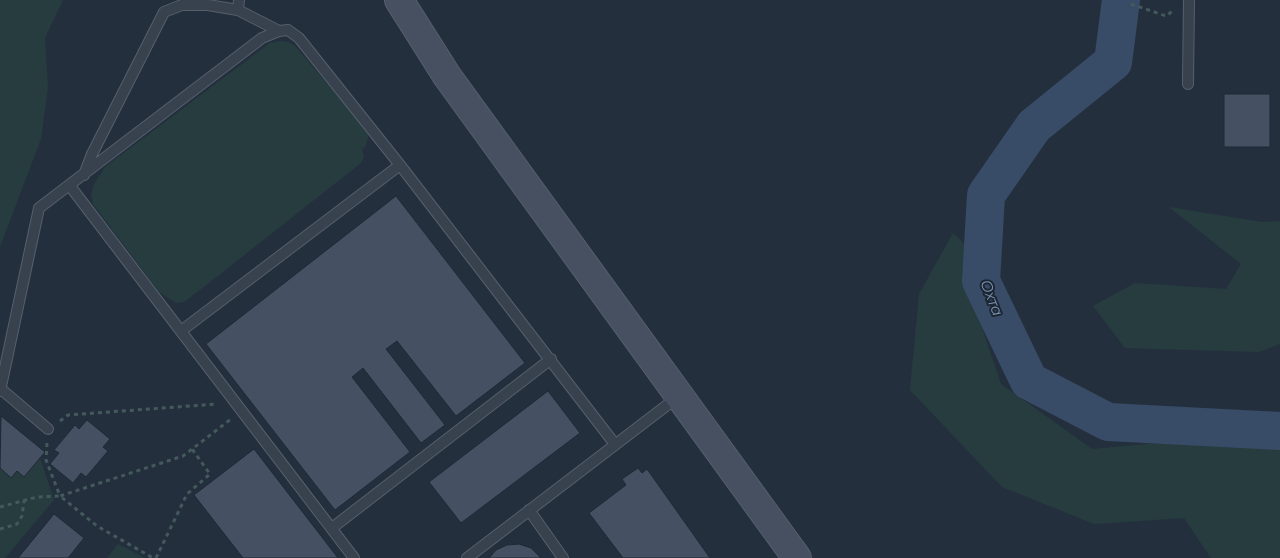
<!DOCTYPE html>
<html>
<head>
<meta charset="utf-8">
<style>
  body { margin:0 }
  canvas { display:block; background:#242f3e }
</style>
</head>
<body>
<canvas width="1280" height="558"></canvas>
<script>
const c = document.querySelector('canvas').getContext('2d');
c.lineJoin = 'round';
function paint(path, color) { c.fillStyle = color; c.fill(path, 'evenodd'); }
const shape = rows => new Path2D(rows.map(r => 'M' + r).join(''));
function strokePath(path, color, width, dash) { c.strokeStyle = color; c.lineWidth = width; c.lineCap = dash ? 'butt' : 'round'; c.setLineDash(dash || []); c.stroke(path); }
function drawText(font, color, halo, rows, align = 'center') {
  c.font = font + ' Montserrat,sans-serif'; c.lineWidth = 4; c.setLineDash([]); c.textBaseline = 'middle'; c.strokeStyle = halo; c.fillStyle = color; for (const [text, x, y, turn = 0] of rows) {
    c.save(); c.translate(x, y); c.rotate((+turn || 0) * Math.PI / 180); c.textAlign = isNaN(turn) ? turn : align; if (halo) c.strokeText(text, 0, 0); c.fillText(text, 0, 0); c.restore();
  }
}
paint(shape([
  [0,0,63,0,45,38,48,88,41,139,0,247],
  [281,41,289,42,296,47,369,133,366,146,362,149,364,156,361,163,205,286,184,302,176,303,159,292,93,204,91,195,94,184,105,167,270,43],
  [1169,207,1262,222,1280,221,1280,344,1259,352,1125,348,1093,306,1135,283,1226,289,1241,264],
  [953,233,969,248,967,283,1001,384,1092,449,1201,439,1280,446,1280,558,1211,558,1184,518,1094,524,1002,487,910,390,919,294],
  [40,458,54,500,5,558,0,558,0,468,11,478,17,471,24,477],
  [118,544,145,558,107,558]
]), '#263c3f');
strokePath(shape([
  [1121,0,1113,62,1034,126,986,195,981,281,1029,381,1108,422,1280,431]
]), '#394c67', 38);
const building = shape([
  [1224,94,1270,94,1270,147,1224,147,1224,94],
  [396,196,525,363,456,416,397,341,386,349,445,425,421,443,363,368,352,377,410,452,335,510,206,344,396,196],
  [548,391,580,433,461,523,429,482,548,391],
  [1,416,45,452,24,477,17,471,11,478,0,468,1,416],
  [87,420,110,439,103,447,108,451,86,477,81,473,73,483,50,464,59,453,54,450,75,425,79,429,87,420],
  [254,449,338,558,243,558,194,495,254,449],
  [638,468,642,473,647,469,710,558,623,558,589,513,626,485,622,479,638,468],
  [54,514,84,538,68,558,18,558,54,514],
  [519,544,531,548,541,558,489,558,496,550,507,545,519,544]
]);
paint(building, '#455162');
strokePath(building, '#1f2835', 1);
const lane = shape([
  [238,10,279,31],
  [1188,84,1189,0],
  [84,175,92,154,164,12,182,5,208,5,238,10,239,0],
  [70,186,354,558],
  [181,331,400,165],
  [1,389,48,429],
  [0,391,39,208,262,38,279,31,288,30,299,38,400,165,614,443],
  [529,510,563,558],
  [332,528,551,359],
  [467,558,679,396]
]);
const secondary = shape([
  [399,0,447,76,797,558]
]);
strokePath(lane, '#565f6c', 12);
strokePath(secondary, '#565f6c', 30);
strokePath(shape([
  [1131,4,1166,16,1174,10],
  [60,421,68,415,217,404],
  [47,443,46,460,60,496,183,456,231,419],
  [0,507,37,497,60,496,97,526,153,558],
  [0,529,17,524,22,516,24,501],
  [156,558,187,494,210,474,192,449]
]), '#44595c', 3, [4, 4]);
strokePath(lane, '#38414e', 10);
strokePath(secondary, '#465061', 28);
drawText('italic 15px', '#7c92b1', '#1d2633', [
  ["Охта",991,298,68]
]);
</script>
</body>
</html>
